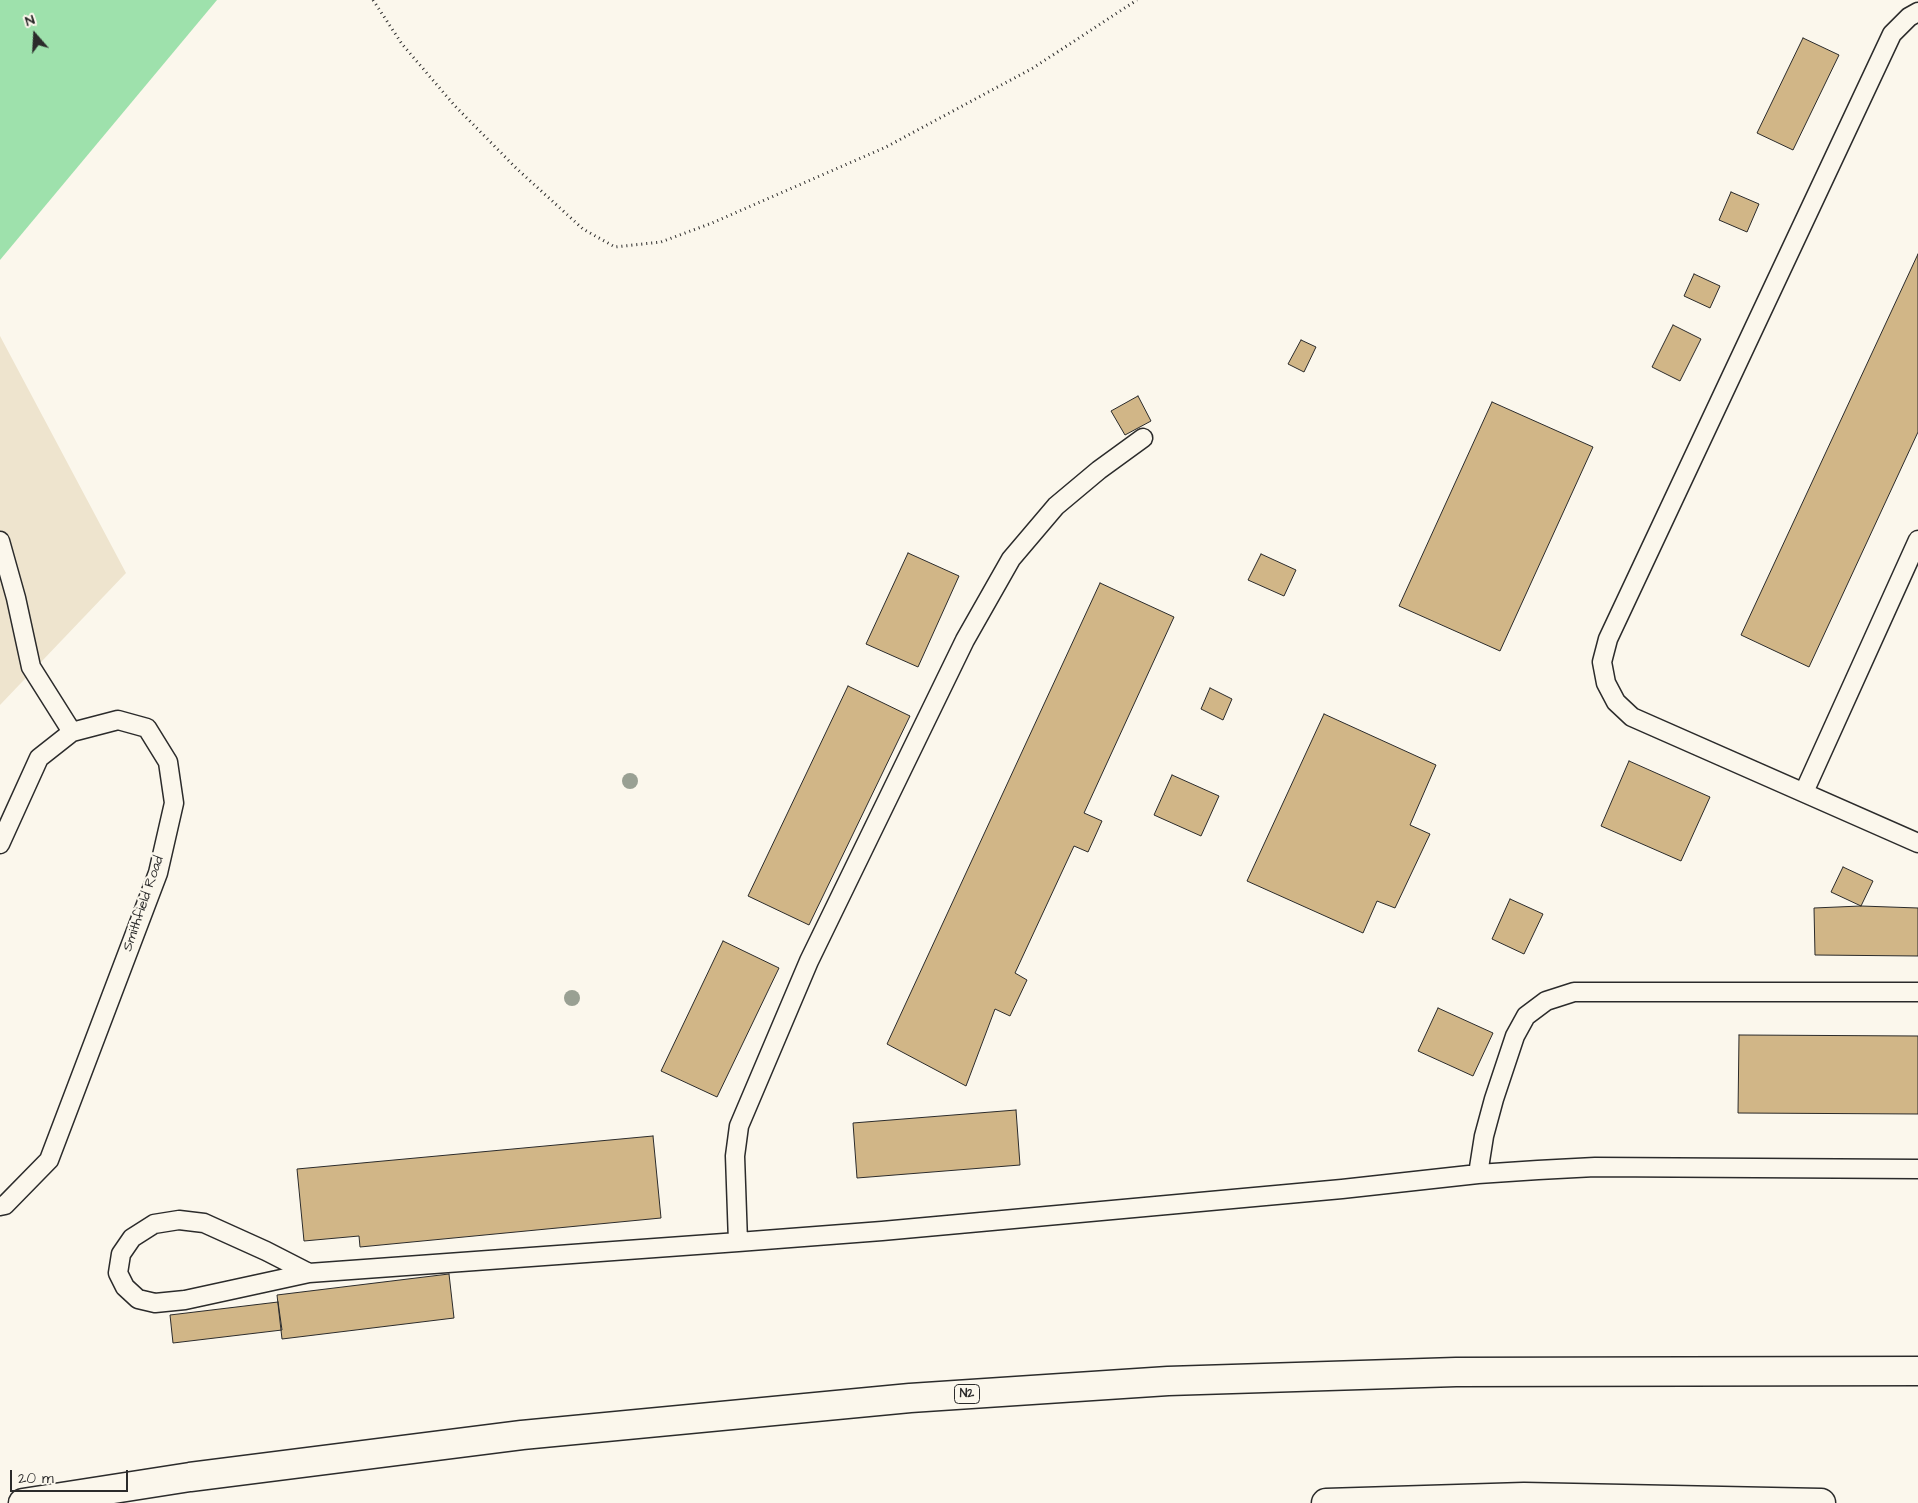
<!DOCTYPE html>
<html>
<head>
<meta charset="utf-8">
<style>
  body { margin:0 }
  #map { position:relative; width:1918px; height:1503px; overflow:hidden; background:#fbf7ec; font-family:"Architects Daughter",sans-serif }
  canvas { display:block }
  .north { position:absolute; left:10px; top:10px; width:50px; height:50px; -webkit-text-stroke:4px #fbf7ec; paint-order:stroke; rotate:341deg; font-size:14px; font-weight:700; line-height:20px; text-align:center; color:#2b2b2b }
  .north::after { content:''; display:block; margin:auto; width:18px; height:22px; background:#2b2b2b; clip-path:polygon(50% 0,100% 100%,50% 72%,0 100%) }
  .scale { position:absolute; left:10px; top:1470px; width:118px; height:22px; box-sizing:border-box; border:2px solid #2b2b2b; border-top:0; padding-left:6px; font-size:15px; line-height:18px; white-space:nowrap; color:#2b2b2b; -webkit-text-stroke:4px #fbf7ec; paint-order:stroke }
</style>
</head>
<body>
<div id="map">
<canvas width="1918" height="1503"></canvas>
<div class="north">N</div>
<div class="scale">20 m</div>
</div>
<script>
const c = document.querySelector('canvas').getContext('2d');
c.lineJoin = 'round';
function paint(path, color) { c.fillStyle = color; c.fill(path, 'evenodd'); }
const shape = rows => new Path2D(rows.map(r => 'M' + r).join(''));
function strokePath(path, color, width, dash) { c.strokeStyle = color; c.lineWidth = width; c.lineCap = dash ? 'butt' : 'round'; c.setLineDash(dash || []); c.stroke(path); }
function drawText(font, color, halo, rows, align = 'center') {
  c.font = font + ' "Architects Daughter",sans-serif'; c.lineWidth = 4.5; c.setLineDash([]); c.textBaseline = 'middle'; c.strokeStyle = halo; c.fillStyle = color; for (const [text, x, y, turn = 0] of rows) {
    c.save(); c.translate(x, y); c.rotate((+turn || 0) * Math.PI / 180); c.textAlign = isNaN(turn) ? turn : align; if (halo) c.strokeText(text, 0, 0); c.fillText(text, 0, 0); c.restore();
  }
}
paint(shape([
  [0,336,126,573,0,705]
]), '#eee4ce');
paint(shape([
  [0,0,217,0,0,260]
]), '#9ee1ac');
const building = shape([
  [1803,38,1839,55,1793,150,1757,133,1803,38],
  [1731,192,1759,204,1747,232,1719,220,1731,192],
  [1918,254,1918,432,1809,667,1741,635,1918,254],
  [1694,274,1720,286,1710,308,1684,296,1694,274],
  [1673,325,1701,339,1680,381,1652,367,1673,325],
  [1301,340,1316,347,1304,372,1288,364,1301,340],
  [1138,396,1151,421,1125,435,1111,411,1138,396],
  [1492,402,1593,447,1500,651,1399,606,1492,402],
  [908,553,959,576,918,667,866,644,908,553],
  [1261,554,1296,570,1284,596,1248,580,1261,554],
  [1100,583,1174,617,1084,813,1102,821,1088,852,1074,846,1015,973,1027,980,1010,1016,995,1009,966,1086,887,1044,1100,583],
  [848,686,910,716,809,925,748,896,848,686],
  [1210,688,1232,699,1223,720,1201,709,1210,688],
  [1324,714,1436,765,1410,825,1430,834,1395,908,1377,901,1363,933,1247,881,1324,714],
  [1629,761,1710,797,1681,861,1601,826,1629,761],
  [1172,775,1219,796,1201,836,1154,815,1172,775],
  [1843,867,1873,881,1861,906,1831,892,1843,867],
  [1510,899,1543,914,1524,954,1492,939,1510,899],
  [1861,906,1918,908,1918,956,1815,955,1814,908,1861,906],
  [723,941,779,968,717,1097,661,1071,723,941],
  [1438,1008,1493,1033,1473,1076,1418,1051,1438,1008],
  [1739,1035,1918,1036,1918,1114,1738,1113,1739,1035],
  [1016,1110,1020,1165,857,1178,853,1123,1016,1110],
  [653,1136,661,1218,360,1247,359,1236,304,1241,297,1169,653,1136],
  [449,1274,454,1318,282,1339,277,1295,449,1274],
  [278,1302,282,1330,173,1343,170,1315,278,1302]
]);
paint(building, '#d1b687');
strokePath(building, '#2b2b2b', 1);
const service = shape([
  [1918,12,1909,17,1892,34,1608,639,1602,662,1606,683,1616,702,1632,717,1918,843],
  [1143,438,1099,470,1056,506,1011,559,965,640,809,961,739,1126,735,1156,738,1242,882,1231,1342,1189,1478,1174,1538,1170,1595,1167,1918,1169],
  [0,541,16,598,31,667,72,732],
  [1804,792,1918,540],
  [0,844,39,758,72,732,118,720,147,728,168,762,174,803,158,873,49,1160,5,1205,0,1206],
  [1478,1174,1484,1136,1494,1099,1515,1036,1526,1016,1546,1001,1574,992,1918,992],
  [309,1273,266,1251,204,1223,179,1220,154,1224,132,1238,121,1254,118,1273,125,1287,138,1299,155,1303,185,1300,309,1273,738,1242]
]);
const motorway = shape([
  [23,1503,190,1477,522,1435,910,1398,1168,1381,1456,1372,1918,1371],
  [1326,1503,1524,1497,1821,1503]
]);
strokePath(service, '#2b2b2b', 21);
strokePath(motorway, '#2b2b2b', 31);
strokePath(shape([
  [373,0,402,44,455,106,516,168,583,229,615,247,661,242,712,223,886,147,1033,68,1137,0]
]), '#2b2b2b', 3, [1, 4]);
strokePath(service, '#fbf7ec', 18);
strokePath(motorway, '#fbf7ec', 28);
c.fillStyle = '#99a093';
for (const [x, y] of [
  [630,781],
  [572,998]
]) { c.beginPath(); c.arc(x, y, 8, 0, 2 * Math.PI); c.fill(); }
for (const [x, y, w] of [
  [967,1394,25]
]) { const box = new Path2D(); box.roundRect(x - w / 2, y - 9.5, w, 19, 4); c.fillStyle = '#fbf7ec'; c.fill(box); strokePath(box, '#2b2b2b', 1); }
drawText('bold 12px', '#2b2b2b', null, [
  ["N2",967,1394]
]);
drawText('14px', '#2b2b2b', '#fbf7ec', [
  ["Smithfield Road",144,904,-71]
]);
</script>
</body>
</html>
